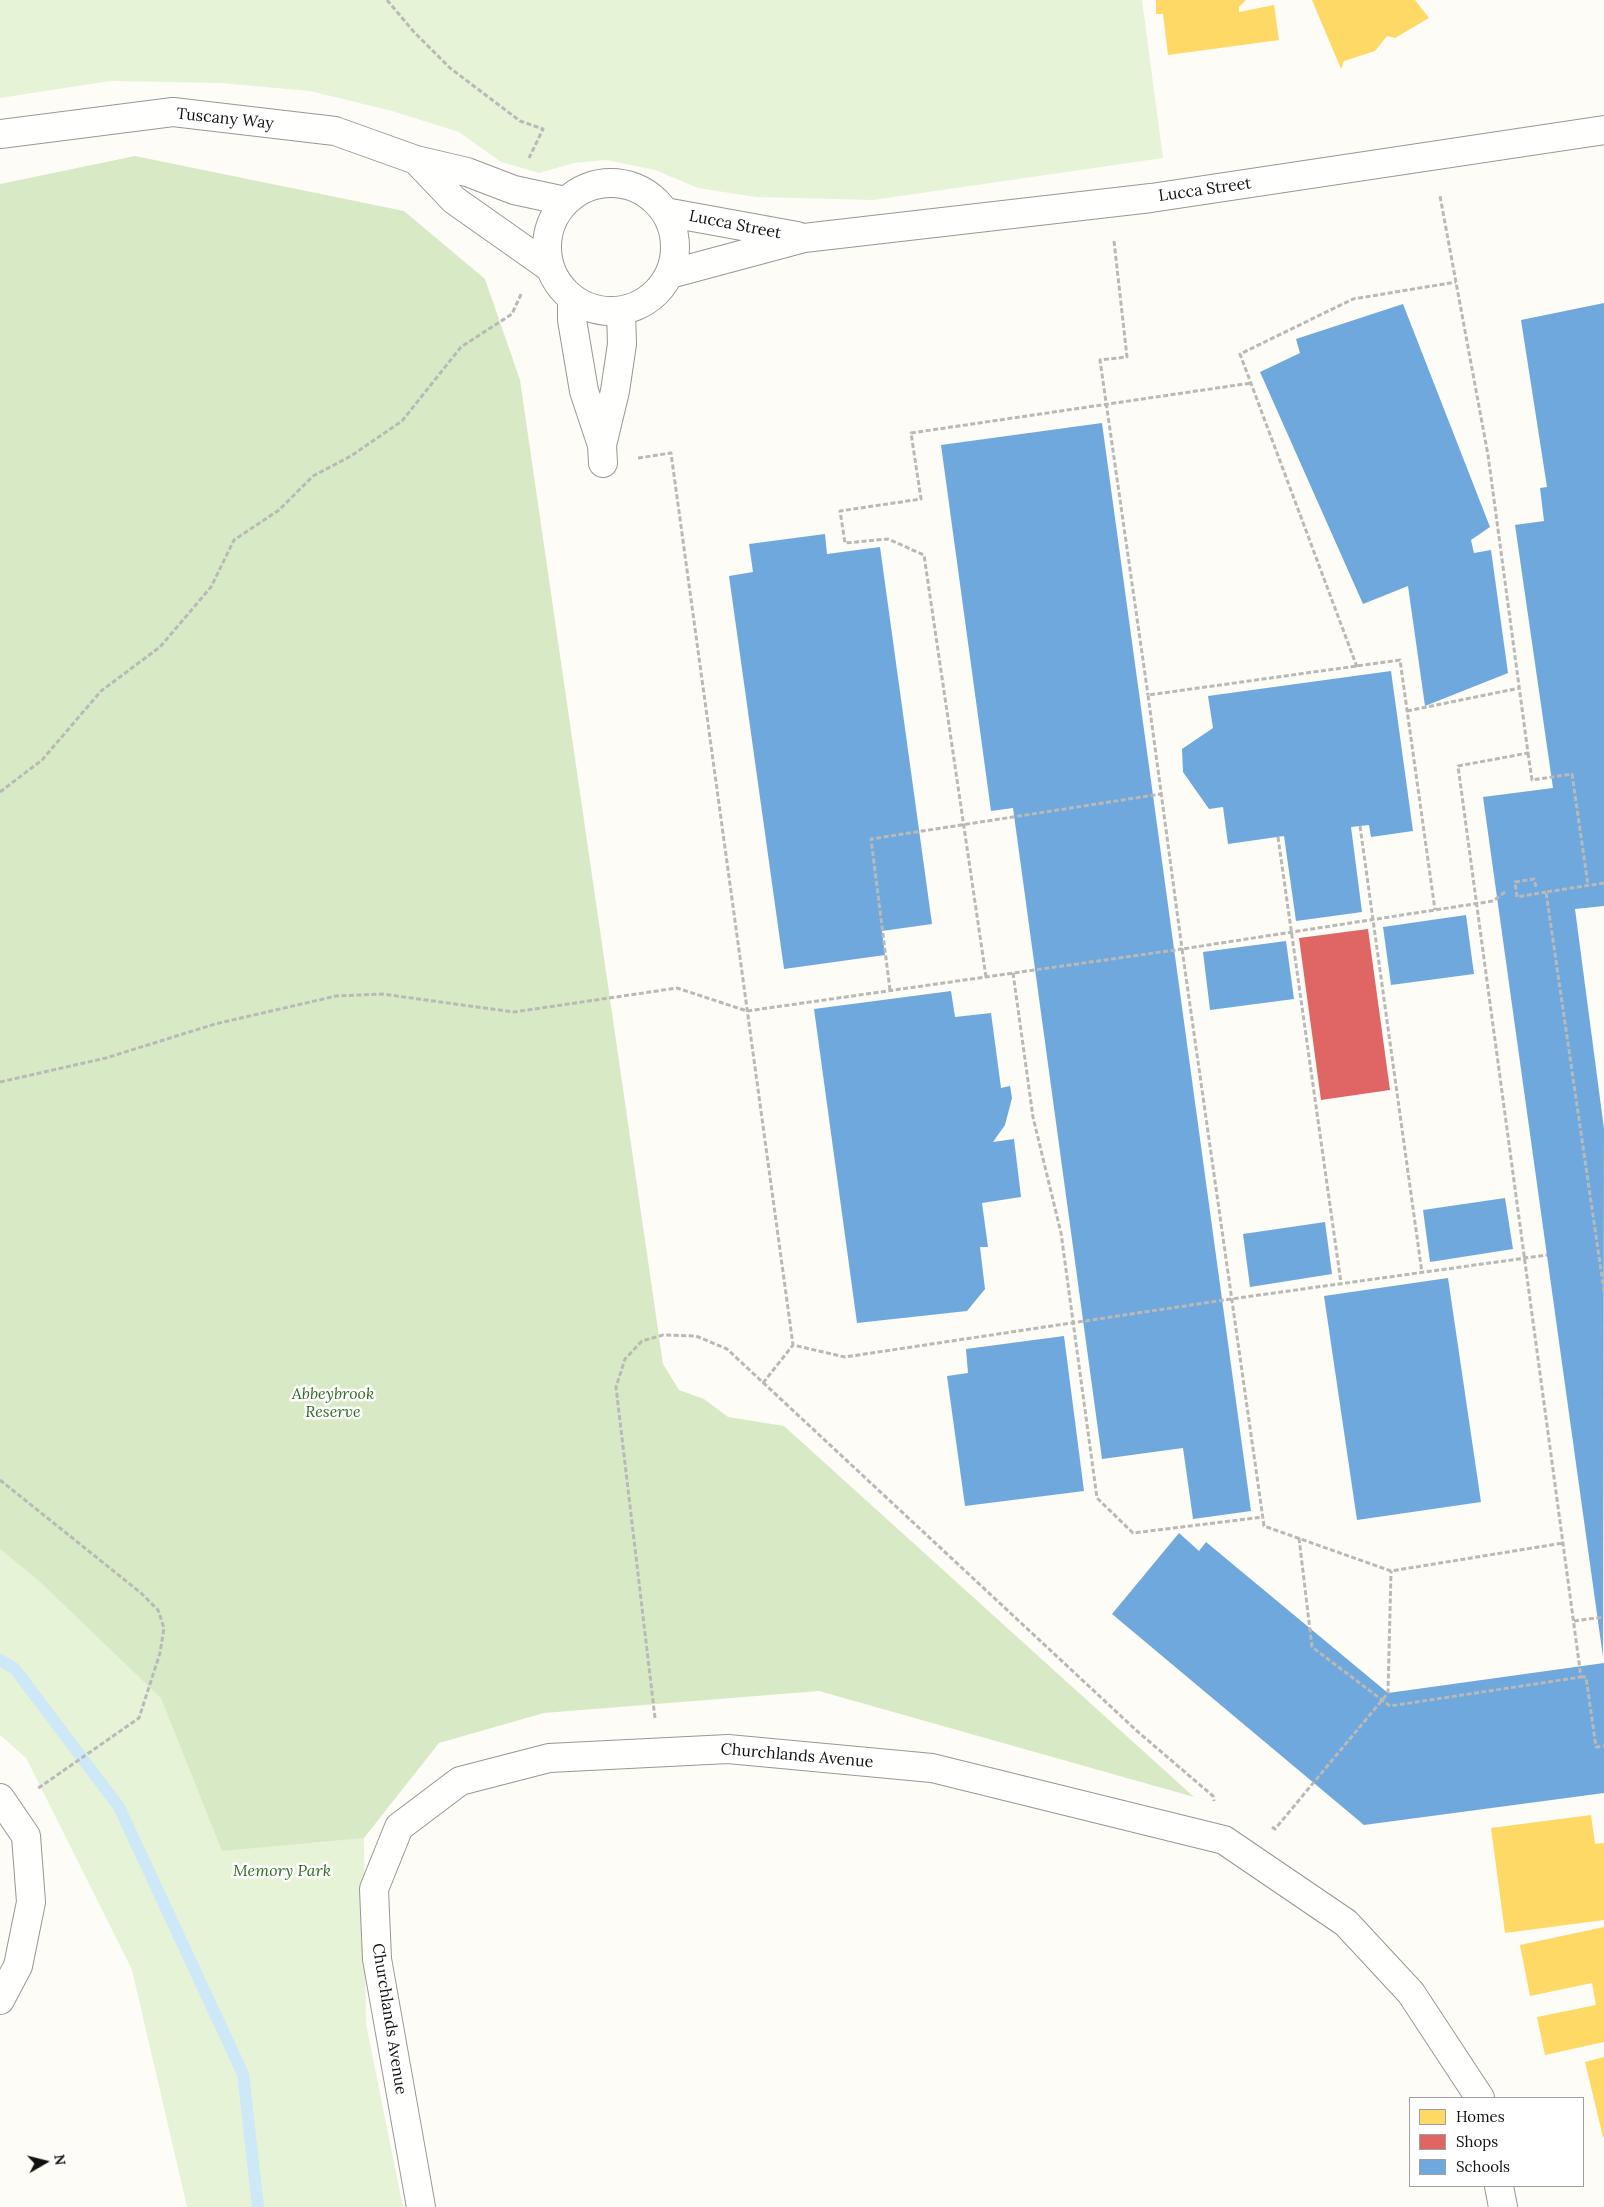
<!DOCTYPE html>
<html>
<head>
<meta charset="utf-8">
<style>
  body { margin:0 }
  #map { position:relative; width:1604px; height:2207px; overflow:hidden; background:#fdfcf7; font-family:Lora,serif }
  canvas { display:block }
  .legend { position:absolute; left:1409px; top:2097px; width:175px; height:90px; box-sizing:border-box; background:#fff; border:1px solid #a0a0a0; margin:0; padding:6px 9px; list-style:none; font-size:15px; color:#111 }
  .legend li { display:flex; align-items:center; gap:10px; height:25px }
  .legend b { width:25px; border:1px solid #a0a0a0 }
  .north { position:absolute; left:20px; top:2137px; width:50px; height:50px; -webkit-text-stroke:4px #fff; paint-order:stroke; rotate:82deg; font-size:14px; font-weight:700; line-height:20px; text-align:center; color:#111 }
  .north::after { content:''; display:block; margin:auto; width:18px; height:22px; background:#111; clip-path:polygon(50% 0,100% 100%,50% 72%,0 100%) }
</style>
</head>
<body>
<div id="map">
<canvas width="1604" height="2207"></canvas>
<ul class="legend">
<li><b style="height:14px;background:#ffd966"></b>Homes</li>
<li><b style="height:14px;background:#e06666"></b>Shops</li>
<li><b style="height:14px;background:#6fa8dc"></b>Schools</li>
</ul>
<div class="north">N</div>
</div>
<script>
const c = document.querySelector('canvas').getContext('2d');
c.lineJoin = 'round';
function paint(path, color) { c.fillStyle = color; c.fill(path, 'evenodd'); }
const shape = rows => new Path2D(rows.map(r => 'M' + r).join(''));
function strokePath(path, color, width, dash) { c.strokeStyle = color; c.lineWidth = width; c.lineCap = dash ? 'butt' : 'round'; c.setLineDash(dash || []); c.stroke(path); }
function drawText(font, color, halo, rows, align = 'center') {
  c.font = font + ' Lora,serif'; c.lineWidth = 5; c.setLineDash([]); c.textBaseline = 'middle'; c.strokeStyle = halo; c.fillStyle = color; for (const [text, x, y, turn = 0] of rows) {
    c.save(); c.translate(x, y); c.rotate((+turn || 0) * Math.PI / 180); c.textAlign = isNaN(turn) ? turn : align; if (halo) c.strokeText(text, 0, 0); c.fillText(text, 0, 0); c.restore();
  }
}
paint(shape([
  [0,0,1142,0,1163,158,873,200,756,197,698,188,655,170,606,160,574,163,539,173,501,162,459,132,392,111,310,91,220,83,110,81,0,98],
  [0,1435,364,1838,366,2024,403,2207,187,2207,132,1970,26,1758,0,1735]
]), '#e7f3d7');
paint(shape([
  [135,156,404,211,485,279,520,380,663,1364,679,1390,704,1399,728,1417,784,1426,1194,1797,819,1691,544,1713,439,1743,364,1838,222,1851,161,1698,37,1579,0,1549,0,184]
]), '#d8eac5');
paint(shape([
  [1156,0,1246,0,1239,7,1239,12,1274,5,1279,40,1168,55,1163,14,1156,14],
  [1312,0,1415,0,1429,18,1395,38,1387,36,1375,51,1344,61,1341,69],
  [1591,1815,1595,1844,1604,1843,1604,1920,1505,1933,1491,1828],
  [1604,1927,1604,2042,1545,2055,1537,2017,1596,2005,1592,1983,1530,1996,1520,1945],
  [1604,2057,1604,2137,1603,2137,1585,2062]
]), '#ffd966');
paint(shape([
  [1368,929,1390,1090,1321,1100,1299,938]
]), '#e06666');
paint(shape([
  [1604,303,1604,906,1575,909,1604,1129,1603,1657,1483,797,1553,788,1515,525,1544,521,1540,488,1547,487,1521,320],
  [1403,304,1490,527,1471,540,1474,553,1491,550,1508,673,1425,706,1408,586,1363,604,1260,372,1300,353,1296,339],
  [1102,423,1251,1511,1193,1519,1183,1448,1102,1459,1013,808,991,811,941,445],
  [825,534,827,554,880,547,932,924,882,931,885,955,784,969,729,576,753,572,749,544],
  [1391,671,1413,831,1371,837,1369,825,1351,827,1362,912,1296,921,1284,836,1228,844,1223,807,1209,809,1183,772,1182,749,1213,728,1208,696],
  [1466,915,1474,974,1391,985,1383,927],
  [1286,941,1294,999,1210,1010,1203,952],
  [951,991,955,1017,991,1013,1001,1088,1010,1086,1012,1098,1005,1125,993,1142,1014,1139,1021,1197,982,1203,988,1247,980,1247,985,1289,967,1311,857,1323,814,1009],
  [1505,1198,1513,1249,1430,1262,1423,1210],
  [1325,1222,1332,1274,1250,1287,1243,1234],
  [1448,1278,1481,1502,1357,1520,1324,1296],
  [1064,1336,1084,1491,965,1506,947,1376,968,1373,966,1349],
  [1179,1533,1199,1551,1206,1542,1388,1693,1604,1663,1604,1793,1364,1825,1112,1614]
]), '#6fa8dc');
strokePath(shape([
  [0,1660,15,1669,119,1807,243,2074,258,2207]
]), '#cde8f7', 12);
const minor = shape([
  [0,134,173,112,335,131,416,160,467,172,514,190,565,201],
  [416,160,454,200,549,267],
  '547 247a64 64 0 1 1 128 0a64 64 0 1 1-128 0Z',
  [665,212,797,236],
  [670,274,804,238,1151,198,1604,130],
  [572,299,572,320,584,391,602,445],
  [603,463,602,445,615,391,622,344,621,311],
  [0,1798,26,1836,31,1902,18,1966,0,2000],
  [1499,2186,1503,2207],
  [421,2207,377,1959,374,1889,399,1827,460,1781,549,1758,728,1749,932,1768,1224,1840,1346,1923,1411,1993,1480,2098]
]);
strokePath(minor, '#979795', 30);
strokePath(shape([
  [387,0,414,32,450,68,520,121,543,129,529,158],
  [1114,241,1127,357,1100,360,1148,695],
  [638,458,671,453,793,1345,845,1357,1231,1299,1547,1255],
  [1357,667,1240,354,1353,299,1456,282],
  [1407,711,1520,688],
  [1528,753,1532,780,1572,774,1588,885],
  [0,792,42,760,101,691,160,647,211,587,234,540,279,510,313,476,351,456,402,421,461,347,512,314,522,292],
  [1360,826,1422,1273],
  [1278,837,1341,1283],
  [1604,883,1546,892,1604,1291],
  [1536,887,1534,879,1515,882,1517,897,1546,892],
  [1505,892,1493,901,1182,949,1264,1526,1391,1571,1563,1543],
  [1013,973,1033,1117,1061,1233,1097,1498,1133,1533,1263,1517],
  [986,977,924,555,888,539,845,543,840,511,921,499,911,433,1251,383],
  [890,990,871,839,1161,794],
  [0,1082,106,1058,215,1024,336,996,382,994,514,1012,677,988,747,1011,1182,949,1148,695,1400,660,1435,910],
  [763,1383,793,1345],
  [0,1480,141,1593,158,1610,164,1628,160,1653,139,1718,37,1789],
  [1299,1538,1312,1647,1390,1706,1581,1677,1458,766,1528,753,1488,455,1440,196],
  [1574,1621,1604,1617],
  [1581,1677,1586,1677,1596,1747,1604,1746],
  [655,1718,616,1387,625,1359,642,1341,663,1335,696,1336,727,1349,1137,1731,1213,1796,1214,1801],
  [1272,1827,1275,1829,1388,1693,1391,1571]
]), '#b9b9b8', 3, [5, 2.5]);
strokePath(minor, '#fffffe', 28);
drawText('16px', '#111', '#fff', [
  ["Tuscany Way",225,119,6],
  ["Lucca Street",1205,190,-8],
  ["Lucca Street",735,225,11],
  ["Churchlands Avenue",797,1756,5],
  ["Churchlands Avenue",389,2019,81]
]);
drawText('italic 16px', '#2f6b1f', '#fff', [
  ["Abbeybrook",333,1394],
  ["Reserve",333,1412],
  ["Memory Park",282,1871]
]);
</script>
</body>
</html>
